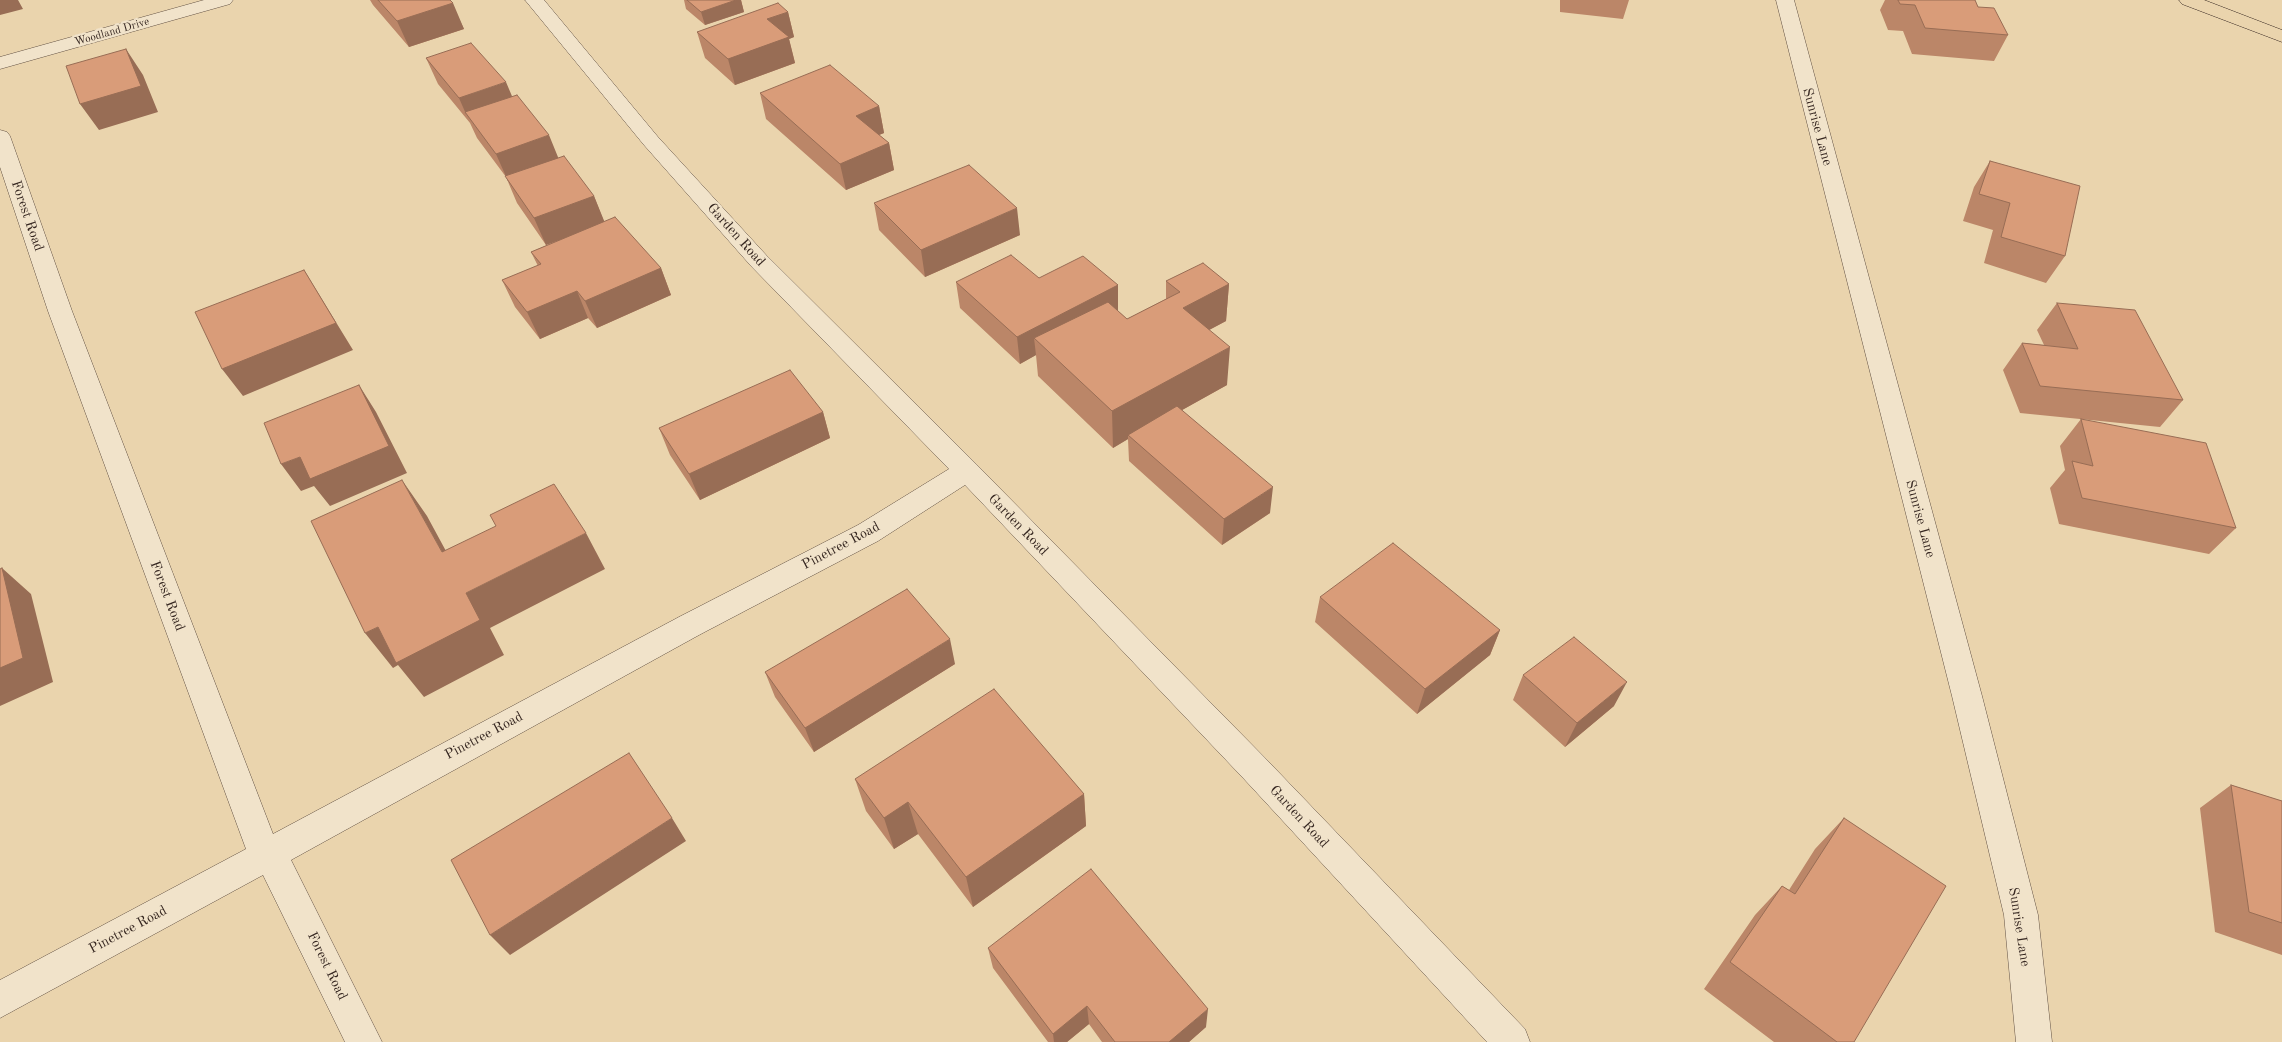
<!DOCTYPE html>
<html>
<head>
<meta charset="utf-8">
<style>
  body { margin:0 }
  canvas { display:block; background:#ead4ad }
</style>
</head>
<body>
<canvas width="2282" height="1042"></canvas>
<script>
const c = document.querySelector('canvas').getContext('2d');
c.lineJoin = 'round';
const shape = rows => new Path2D(rows.map(r => 'M' + r).join(''));
function strokePath(path, color, width, dash) { c.strokeStyle = color; c.lineWidth = width; c.lineCap = dash ? 'butt' : 'round'; c.setLineDash(dash || []); c.stroke(path); }
function paint(path, color) { c.fillStyle = color; c.fill(path, 'evenodd'); }
function drawText(font, color, halo, rows, align = 'center') {
  c.font = font + ' "Old Standard TT",serif'; c.lineWidth = 4.5; c.setLineDash([]); c.textBaseline = 'middle'; c.strokeStyle = halo; c.fillStyle = color; for (const [text, x, y, turn = 0] of rows) {
    c.save(); c.translate(x, y); c.rotate((+turn || 0) * Math.PI / 180); c.textAlign = isNaN(turn) ? turn : align; if (halo) c.strokeText(text, 0, 0); c.fillText(text, 0, 0); c.restore();
  }
}
const minor = shape([
  [204,0,233,0,230,4,0,69,0,57,204,0],
  [525,0,544,0,658,137,767,256,976,464,1266,759,1525,1029,1530,1042,1487,1042,1244,779,965,485,878,541,699,635,291,860,382,1042,345,1042,263,875,0,1018,0,980,246,849,48,311,0,167,0,130,7,132,10,136,72,311,273,834,679,617,858,525,949,469,751,266,644,145,525,0],
  [1776,0,1794,0,1982,696,2038,915,2052,1042,2016,1042,2004,915,1952,696,1776,0]
]);
const major = shape([
  [2179,0,2204,0,2282,30,2282,42,2182,4,2179,0]
]);
strokePath(minor, '#635244', 1);
strokePath(major, '#362721', 1);
paint(minor, '#f1e3ca');
paint(major, '#ead4ad');
paint(shape([
  [370,0,450,0,464,29,409,47,373,5],
  [684,0,741,0,744,12,705,25,686,9],
  [1560,0,1629,0,1623,19,1560,12],
  [1885,0,1975,0,1978,7,2008,35,1994,61,1912,54,1903,31,1888,30,1880,10],
  [788,12,794,37,789,39,795,63,735,85,705,58,697,32],
  [426,58,558,158,594,196,604,222,661,268,671,295,597,328,588,318,540,339,515,307,502,280,538,266,531,252,557,241,546,245,517,203,506,177,477,138,470,123,438,84],
  [760,93,879,106,884,133,879,135,889,143,894,170,846,190,766,119],
  [1990,161,2065,256,2046,283,1984,263,1993,230,1963,221,1974,187],
  [874,203,1020,235,925,277,879,230],
  [1039,278,1118,285,1118,311,1127,319,1166,299,1166,281,1229,284,1226,321,1209,330,1227,385,1182,410,1270,513,1222,545,1129,461,1128,439,1113,448,1038,376,1036,355,1020,364,960,308,956,282],
  [2057,303,2183,400,2160,427,2020,413,2003,370,2022,343,2044,345,2037,330],
  [823,412,830,438,700,500,670,455,659,428],
  [2081,419,2236,528,2209,554,2059,524,2050,488,2065,470,2060,446],
  [1320,597,1500,630,1490,655,1417,714,1315,622],
  [955,664,814,752,775,697,765,672],
  [1523,675,1614,706,1565,747,1513,700],
  [855,779,1084,794,1086,826,973,907,918,834,894,849,866,811],
  [2231,785,2282,801,2282,955,2215,932,2200,808],
  [1844,818,1854,1042,1774,1042,1704,989,1755,915,1782,886,1789,890,1815,849],
  [988,948,1206,1027,1189,1042,1102,1042,1089,1024,1067,1042,1048,1042,993,968]
]), '#bb8668');
paint(shape([
  [0,0,18,0,23,9,0,15],
  [736,0,741,0,744,12,705,25,701,12],
  [453,3,464,29,409,47,397,21],
  [788,12,794,37,789,39,795,63,735,85,728,59,767,19],
  [126,49,143,75,158,112,99,130,80,104],
  [506,82,517,108,466,114,459,98],
  [879,106,884,133,861,142,856,116],
  [549,135,560,162,508,181,496,154],
  [889,143,894,170,846,190,840,164],
  [594,196,605,223,546,245,534,218],
  [1017,208,1020,235,925,277,921,250],
  [661,268,671,295,597,328,585,301],
  [304,270,353,350,243,396,222,369],
  [1229,284,1226,321,1181,345,1183,308],
  [1118,285,1118,312,1034,338,1036,355,1020,364,1017,337],
  [577,291,588,318,540,339,527,312],
  [1230,347,1227,385,1132,438,1128,435,1128,439,1113,448,1112,411],
  [359,385,376,412,407,473,330,506,314,486,301,491,281,464,300,457],
  [823,412,830,438,700,500,689,474],
  [402,480,427,516,466,588,442,552],
  [1273,487,1270,513,1222,545,1224,519],
  [586,533,605,569,490,628,504,655,424,697,398,665,393,668,365,633,378,627,466,593],
  [2,568,31,594,53,682,0,706,0,668],
  [1500,630,1490,655,1417,714,1425,689],
  [950,639,955,664,814,752,805,728],
  [1627,682,1614,706,1565,747,1577,723],
  [1084,794,1086,826,973,907,966,877],
  [908,802,918,834,894,849,884,818],
  [672,818,686,841,510,955,490,935],
  [1087,1006,1089,1024,1067,1042,1054,1042,1053,1034],
  [1208,1009,1206,1027,1189,1042,1169,1042]
]), '#986d55');
const building = shape([
  [378,0,450,0,453,3,397,21,378,0],
  [687,0,736,0,701,12,687,0],
  [1898,0,1975,0,1978,7,1994,8,2008,35,1925,28,1915,5,1900,4,1898,0],
  [778,3,788,12,767,19,789,37,728,59,697,32,778,3],
  [471,43,506,82,459,98,426,58,471,43],
  [126,49,141,86,80,104,66,66,126,49],
  [830,65,879,106,856,116,889,143,840,164,760,93,830,65],
  [517,95,549,135,496,154,465,112,517,95],
  [564,156,594,196,534,218,505,176,564,156],
  [1990,161,2080,186,2065,256,2001,237,2010,203,1979,194,1990,161],
  [969,165,1017,208,921,250,874,203,969,165],
  [615,217,661,268,585,301,577,291,527,312,502,280,541,264,531,252,615,217],
  [1011,255,1039,278,1083,256,1118,285,1017,337,956,282,1011,255],
  [1203,263,1229,284,1183,308,1230,347,1112,411,1034,338,1108,302,1127,319,1180,292,1166,281,1203,263],
  [304,270,336,323,222,369,195,312,304,270],
  [2057,303,2135,310,2183,400,2040,386,2022,343,2078,349,2057,303],
  [790,370,823,412,689,474,659,428,790,370],
  [359,385,389,446,310,479,300,457,281,464,264,423,359,385],
  [1177,406,1273,487,1224,519,1128,435,1177,406],
  [2081,419,2206,443,2236,528,2082,498,2072,461,2093,466,2081,419],
  [402,480,442,552,496,526,490,515,554,484,586,533,466,593,480,620,396,663,378,627,365,633,311,521,402,480],
  [1393,543,1500,630,1425,689,1320,597,1393,543],
  [2,568,23,658,0,668,0,569,2,568],
  [907,589,950,639,805,728,765,672,907,589],
  [1574,637,1627,682,1577,723,1523,675,1574,637],
  [994,689,1084,794,966,877,908,802,884,818,855,779,994,689],
  [629,753,672,818,490,935,451,860,629,753],
  [2231,785,2282,801,2282,923,2249,912,2231,785],
  [1844,818,1946,886,1854,1042,1837,1042,1730,962,1782,886,1795,894,1844,818],
  [1091,869,1208,1009,1169,1042,1115,1042,1087,1006,1053,1034,988,948,1091,869]
]);
paint(building, '#d99c79');
strokePath(building, '#986d55', 1);
drawText('11px', '#362721', '#f1e3ca', [
  ["Woodland Drive",112,32,-16]
]);
drawText('14px', '#362721', '#f1e3ca', [
  ["Sunrise Lane",1817,127,75],
  ["Forest Road",27,216,71],
  ["Garden Road",736,235,48],
  ["Sunrise Lane",1920,519,75],
  ["Garden Road",1018,525,46],
  ["Pinetree Road",841,546,-28],
  ["Forest Road",167,596,69],
  ["Pinetree Road",484,736,-28],
  ["Garden Road",1299,817,47],
  ["Sunrise Lane",2019,927,81],
  ["Pinetree Road",128,930,-28],
  ["Forest Road",327,966,64]
]);
</script>
</body>
</html>
